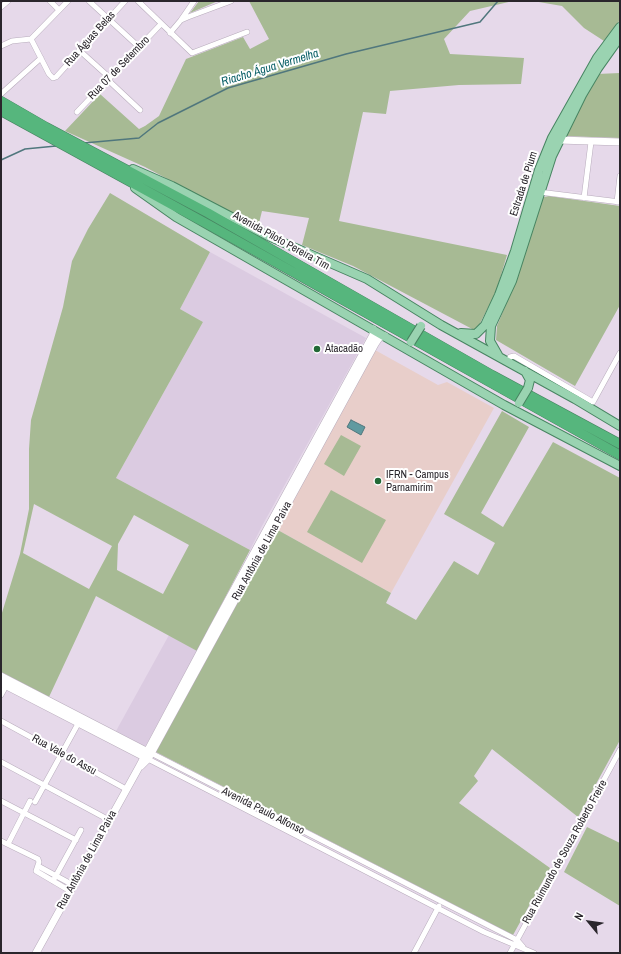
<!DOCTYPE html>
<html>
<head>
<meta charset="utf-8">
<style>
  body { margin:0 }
  #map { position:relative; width:621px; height:954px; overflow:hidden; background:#e6d9ea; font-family:"Archivo Narrow",sans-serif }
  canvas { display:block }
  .frame { position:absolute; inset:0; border:2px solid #2a262c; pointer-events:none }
  .north { position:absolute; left:569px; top:902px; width:40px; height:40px; -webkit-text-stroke:3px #fff; paint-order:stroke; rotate:299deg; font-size:11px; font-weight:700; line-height:16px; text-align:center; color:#2a262c }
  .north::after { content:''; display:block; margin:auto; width:14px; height:18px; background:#2a262c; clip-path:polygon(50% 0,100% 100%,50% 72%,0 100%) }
</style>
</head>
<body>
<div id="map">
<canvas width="621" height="954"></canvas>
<div class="frame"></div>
<div class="north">N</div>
</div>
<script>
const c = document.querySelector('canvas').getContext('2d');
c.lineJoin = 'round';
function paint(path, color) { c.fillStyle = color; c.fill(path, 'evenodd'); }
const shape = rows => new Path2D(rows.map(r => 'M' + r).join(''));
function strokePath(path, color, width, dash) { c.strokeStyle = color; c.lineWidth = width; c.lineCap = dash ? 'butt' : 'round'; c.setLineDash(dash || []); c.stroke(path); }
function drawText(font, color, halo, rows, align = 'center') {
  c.font = font + ' "Archivo Narrow",sans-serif'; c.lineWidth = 4; c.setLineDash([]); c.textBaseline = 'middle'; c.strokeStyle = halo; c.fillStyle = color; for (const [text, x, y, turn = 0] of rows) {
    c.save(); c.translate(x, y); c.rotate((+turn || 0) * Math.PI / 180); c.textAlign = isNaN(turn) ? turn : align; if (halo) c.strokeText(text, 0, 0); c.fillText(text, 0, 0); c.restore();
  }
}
paint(shape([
  [210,252,366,338,262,526,250,550,116,478,203,322,180,309],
  [169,635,197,651,145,747,116,731]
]), '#dbcbe1');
paint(shape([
  [375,350,438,385,447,382,494,408,391,593,276,529]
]), '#e8ceca');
paint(shape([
  [199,1,218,1,190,13],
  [249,1,513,1,470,11,444,39,450,54,524,58,521,84,459,85,390,91,386,114,363,112,339,221,507,255,496,292,476,331,353,266,302,245,309,218,262,211,258,227,145,167,65,131,100,94,139,129,145,126,159,116,186,59,243,37,250,49,269,39],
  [533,1,620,1,620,20,604,41,584,28,562,6],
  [620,73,620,138,563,136,597,74],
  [110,193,210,252,180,309,203,322,116,478,250,550,197,651,96,596,49,697,1,672,1,616,20,554,29,509,29,449,31,420,63,307,72,261,88,229],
  [34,504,112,546,89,589,23,553],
  [134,515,189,545,163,594,117,570,118,544],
  [549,196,620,206,620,305,575,386,496,340,497,326,511,292,540,202,544,197],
  [502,411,529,427,481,513,503,527,553,442,620,478,620,740,578,817,492,749,474,776,478,781,459,803,550,868,513,935,154,751,276,529,391,593,386,603,416,620,454,561,478,575,495,543,444,514],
  [341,435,361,446,344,476,324,464],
  [331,490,386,520,362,563,307,532],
  [587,827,620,843,620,906,564,872]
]), '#a7ba94');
const water = shape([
  [351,420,365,427,361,435,347,427,351,420]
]);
paint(water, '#609aa0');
strokePath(water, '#50777d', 1);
strokePath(shape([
  [84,143,139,138,158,123,228,88,346,54,480,22,498,1],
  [1,160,25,149,56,146]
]), '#50777d', 1.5);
const street = shape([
  [50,1,59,10],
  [89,1,139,47],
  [138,1,192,53,247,32],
  [1,7,8,1],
  [181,20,194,1],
  [170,33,181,20,188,17,231,1],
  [31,39,49,74,53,78,56,77,125,1],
  [1,46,12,41,31,39,68,1],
  [79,50,110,78],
  [108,80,140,110],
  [1,94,41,58],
  [77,112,161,24],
  [539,192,620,202],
  [584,198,591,142],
  [617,202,620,176],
  [508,361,510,357,514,356,593,402,620,353],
  [1,695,7,684],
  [1,721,126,789],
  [151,753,517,940,523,947],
  [148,759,484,932,534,953],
  [1,762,109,820],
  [1,801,76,840],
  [35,802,79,722],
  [1,841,38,859,39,862,36,871,70,891],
  [8,844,30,801],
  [38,866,73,885],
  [53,881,81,830],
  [414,953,439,906],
  [510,953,620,750]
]);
const secondary = shape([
  [559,140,620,142],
  [1,676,150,753],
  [1,683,148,759],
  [141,766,148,759,375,344,379,338,385,336],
  [36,953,139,767,213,628,373,335,373,329]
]);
const primary = shape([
  [133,169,172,186,268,236,367,279,441,325,575,399,620,426],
  [135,188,176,217,225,245,504,405,620,466],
  [461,333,476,334,485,325,499,295,515,251,539,170,552,138,597,58,620,27],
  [498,355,490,341,491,326,512,281,552,156,582,95,598,68,620,37],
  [525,371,530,380,528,388]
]);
const highway = shape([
  [1,101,46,127,208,213,492,375,620,444],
  [1,111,209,225,620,455]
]);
strokePath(street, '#b8acbc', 6);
strokePath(secondary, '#b8acbc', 8);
strokePath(primary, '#478461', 10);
strokePath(highway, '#478461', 10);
strokePath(street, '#fff', 5);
strokePath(secondary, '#fff', 7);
strokePath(primary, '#9ad3b1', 8);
strokePath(highway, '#56b67d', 9);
const primaryBridge = shape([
  [411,342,421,326],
  [519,403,528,388]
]);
strokePath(primaryBridge, '#478461', 10, []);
strokePath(primaryBridge, '#9ad3b1', 8);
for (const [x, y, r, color] of [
  [317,349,4,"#226936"],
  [378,481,4,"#226936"]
]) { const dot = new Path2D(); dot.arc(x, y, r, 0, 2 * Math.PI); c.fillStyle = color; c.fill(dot); strokePath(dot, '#fff', 1.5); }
drawText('11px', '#2a262c', '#fff', [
  ["Rua Águas Belas",90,39,-48],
  ["Rua 07 de Setembro",119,68,-46],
  ["Estrada de Pium",524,184,-72],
  ["Avenida Piloto Pereira Tim",281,241,29],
  ["Rua Antônia de Lima Paiva",262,551,-61],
  ["Rua Vale do Assu",64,755,29],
  ["Avenida Paulo Alfonso",263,811,27],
  ["Rua Ruimundo de Souza Roberto Freire",565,852,-61],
  ["Rua Antônia de Lima Paiva",87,860,-61]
]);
drawText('11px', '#2a262c', '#fff', [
  ["Atacadão",325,349],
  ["IFRN - Campus",386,475],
  ["Parnamirim",386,488]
], 'left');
drawText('italic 12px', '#095f66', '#fff', [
  ["Riacho Água Vermelha",270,68,-17]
]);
</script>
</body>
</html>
